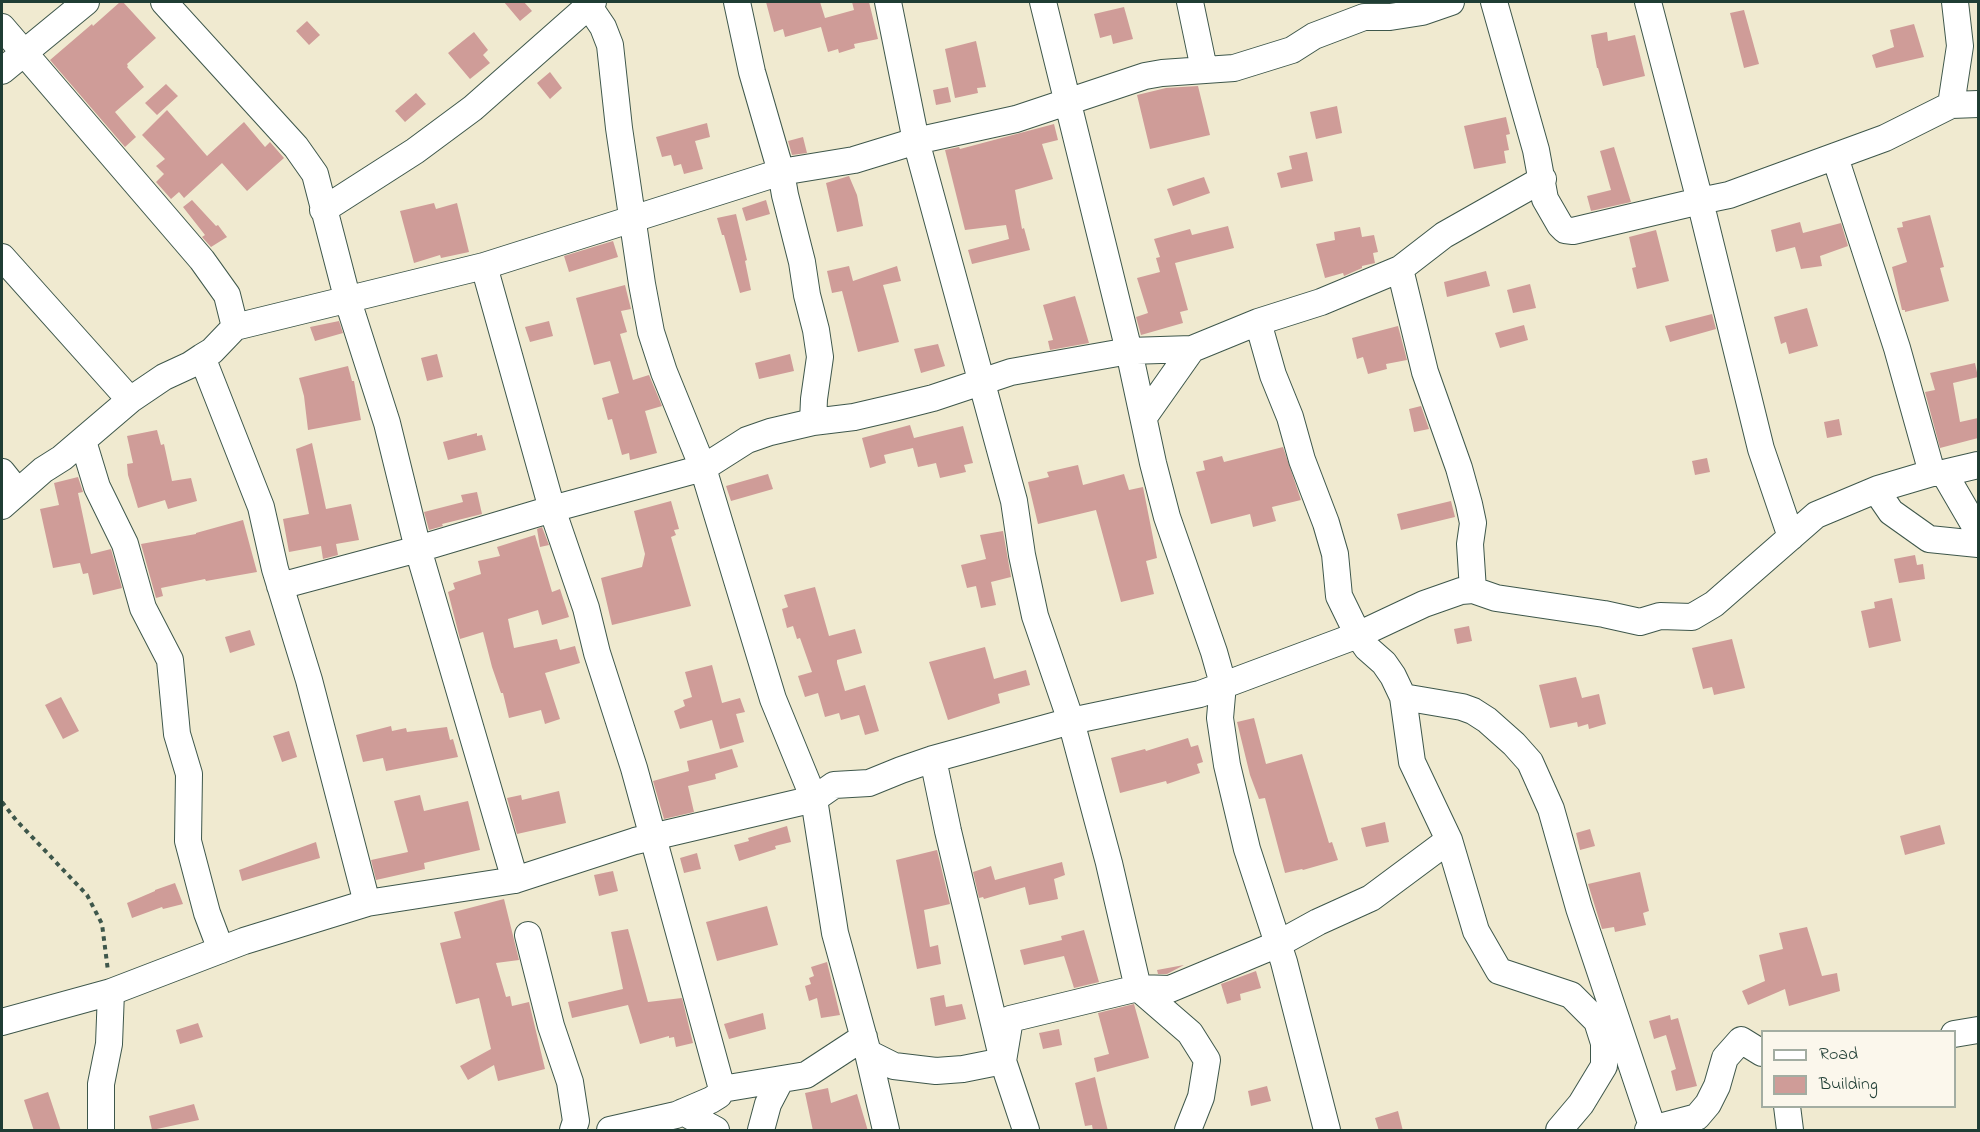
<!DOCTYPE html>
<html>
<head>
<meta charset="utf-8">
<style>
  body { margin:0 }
  #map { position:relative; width:1980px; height:1132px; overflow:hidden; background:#f0ead0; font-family:"Indie Flower",sans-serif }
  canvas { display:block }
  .frame { position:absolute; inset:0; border:3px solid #1f3d34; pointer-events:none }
  .legend { position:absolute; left:1761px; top:1030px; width:195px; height:78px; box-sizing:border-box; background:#fbf7ec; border:2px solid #a3ada2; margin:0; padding:8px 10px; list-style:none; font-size:18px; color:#1f3d34 }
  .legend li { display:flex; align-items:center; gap:12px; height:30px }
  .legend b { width:30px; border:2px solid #a3ada2 }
</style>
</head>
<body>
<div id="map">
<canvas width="1980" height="1132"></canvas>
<div class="frame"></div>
<ul class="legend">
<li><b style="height:8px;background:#fff"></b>Road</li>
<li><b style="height:16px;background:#cf9c98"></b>Building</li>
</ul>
</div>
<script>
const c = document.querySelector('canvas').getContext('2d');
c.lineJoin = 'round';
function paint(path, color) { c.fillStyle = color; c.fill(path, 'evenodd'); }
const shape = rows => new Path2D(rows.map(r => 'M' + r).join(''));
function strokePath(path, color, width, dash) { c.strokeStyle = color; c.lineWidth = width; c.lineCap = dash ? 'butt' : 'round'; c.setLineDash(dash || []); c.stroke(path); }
paint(shape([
  [120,2,123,2,156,38,127,64,128,66,127,67,144,87,115,112,136,137,125,147,50,60,92,24,93,26],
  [504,2,524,2,532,11,520,21],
  [766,2,820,2,825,18,854,10,852,2,869,2,878,39,854,44,855,48,839,53,838,49,828,52,821,27,785,37,783,29,774,32],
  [1124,7,1133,39,1113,44,1111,35,1100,38,1094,14],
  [1744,10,1759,64,1744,68,1730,13],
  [307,21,320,35,309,45,296,31],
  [1914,24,1924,57,1876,68,1872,55,1894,47,1890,30],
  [474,32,488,50,483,55,490,63,470,79,448,53],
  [1607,32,1608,41,1635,35,1645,76,1603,86,1598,68,1597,68,1591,35],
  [976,41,986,87,977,88,978,93,955,98,945,49],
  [550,72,562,88,550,99,537,83],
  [166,84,178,96,157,115,145,103],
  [1198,86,1210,135,1150,149,1137,95,1166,88],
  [948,87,951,102,936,105,933,90],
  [416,93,426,104,405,122,395,111],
  [1337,106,1342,133,1316,139,1310,112],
  [167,110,207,156,244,122,265,147,270,142,284,158,247,191,222,163,184,198,179,192,171,199,156,182,164,174,156,166,165,159,142,135],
  [1506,117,1510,134,1506,135,1509,150,1504,151,1506,163,1474,169,1464,126],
  [707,123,710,137,695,141,703,169,684,174,681,164,674,166,671,155,662,157,656,137],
  [1054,124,1058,140,1042,144,1053,179,1015,190,1022,229,1024,228,1030,250,972,264,968,250,1009,239,1006,225,965,230,945,150,959,147,960,149],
  [803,137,807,153,792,155,788,141],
  [1614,147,1631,202,1591,211,1587,196,1611,190,1600,151],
  [1307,152,1313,181,1281,188,1277,173,1292,169,1289,156],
  [849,176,857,195,863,226,837,232,826,183],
  [1204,177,1210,193,1173,206,1167,189],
  [192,200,216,226,218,225,227,237,211,247,202,237,205,235,183,207],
  [766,200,770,214,746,221,742,208],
  [434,203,436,209,457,203,469,252,441,258,440,255,414,263,400,211],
  [736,214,747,260,745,261,751,290,740,293,724,235,722,235,717,218],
  [1930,215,1944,267,1940,268,1949,301,1905,312,1905,310,1902,310,1892,267,1907,262,1897,228,1903,227,1902,222],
  [1800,222,1803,233,1841,223,1848,246,1820,256,1822,266,1801,269,1795,247,1776,252,1771,230],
  [1228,226,1234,248,1175,263,1188,310,1180,312,1183,323,1141,335,1136,317,1148,313,1137,278,1160,272,1156,258,1160,257,1154,239,1190,229,1192,235],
  [1360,227,1362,237,1374,235,1378,252,1373,253,1375,263,1362,266,1362,268,1344,276,1343,273,1325,278,1316,244,1335,240,1334,232],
  [1656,230,1669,281,1637,289,1632,268,1636,267,1629,237],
  [613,241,618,257,569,272,564,256],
  [849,266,853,281,897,266,901,281,883,285,899,342,858,352,842,291,832,293,827,271],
  [1486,271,1490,286,1447,297,1444,282],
  [1530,284,1536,308,1513,313,1507,290],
  [625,285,631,309,621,311,627,332,620,334,633,380,649,375,662,406,645,411,657,453,630,460,629,453,622,455,612,419,608,420,602,398,619,393,610,361,594,365,576,298],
  [1075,296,1089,343,1050,350,1048,341,1053,340,1043,305],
  [1807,308,1818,346,1789,354,1786,342,1781,344,1774,317],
  [1712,314,1716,329,1670,342,1665,326],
  [339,321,343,333,315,341,310,327],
  [549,321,553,336,530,342,525,327],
  [1524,325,1528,340,1500,348,1495,333],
  [1398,326,1407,360,1386,364,1387,369,1368,374,1363,357,1357,359,1352,338],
  [938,344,945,366,921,373,914,349],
  [437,354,443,377,427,381,421,358],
  [790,354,794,371,759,379,755,363],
  [1975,363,1978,377,1953,383,1960,422,1978,418,1978,438,1940,448,1925,392,1935,390,1930,373],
  [348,366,352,381,354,381,361,420,308,430,304,396,299,378],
  [1421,406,1429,429,1414,432,1409,409],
  [1839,419,1842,435,1827,438,1824,422],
  [910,425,914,438,963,426,973,463,964,465,966,472,940,478,936,463,918,467,913,448,884,455,886,463,870,468,862,438],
  [157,430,161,445,164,444,172,481,191,478,197,501,168,509,165,500,138,508,128,475,127,464,133,463,127,436],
  [477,433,477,436,482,435,486,450,448,460,443,442],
  [312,443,326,509,351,504,359,540,336,544,338,555,323,559,321,546,289,552,283,519,309,514,296,449],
  [1283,447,1301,500,1272,507,1276,521,1253,527,1250,514,1211,524,1196,472,1205,470,1203,461,1222,456,1224,462],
  [1707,458,1710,472,1695,475,1692,461],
  [1078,465,1083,485,1124,474,1129,490,1143,487,1157,558,1146,561,1154,594,1121,602,1096,510,1038,524,1028,482,1049,477,1047,472],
  [768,474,773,489,731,501,726,486],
  [78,477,83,492,78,493,91,554,111,549,122,588,93,595,88,573,83,574,80,563,53,568,40,509,59,505,54,483],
  [477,492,482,514,442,524,443,526,429,530,424,512,463,502,461,495],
  [671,501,679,529,674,530,676,535,671,537,691,606,612,625,601,578,642,567,645,554,634,511],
  [1451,501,1455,517,1401,530,1397,514],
  [243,520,257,572,206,581,205,579,161,588,163,596,156,598,141,544,196,534,196,533],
  [542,527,549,545,540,547,537,529],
  [1003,531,1011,577,991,582,996,605,981,608,976,586,967,588,961,565,986,559,980,535],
  [535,535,552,592,560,589,569,617,542,625,538,610,508,619,514,648,557,639,560,650,575,646,580,663,545,673,560,719,545,724,541,710,509,718,503,693,501,693,492,667,483,632,460,639,448,592,455,589,453,583,481,574,478,561,500,556,497,547],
  [1915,555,1917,565,1923,564,1925,579,1899,583,1894,559],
  [815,587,829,636,855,629,862,653,837,660,837,663,845,691,865,685,879,731,865,735,859,715,841,720,839,713,825,717,818,693,805,697,798,676,812,672,800,638,797,639,793,626,787,628,782,609,788,607,784,595],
  [1892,598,1901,641,1869,648,1861,611,1875,608,1874,602],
  [1469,626,1472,641,1457,644,1454,629],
  [250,630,255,645,230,653,225,637],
  [1732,639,1745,688,1714,695,1712,687,1703,689,1692,648],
  [985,647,994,679,1026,670,1030,685,998,694,1000,703,948,720,929,662],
  [712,665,722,703,740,698,745,712,736,714,744,742,720,749,712,720,680,729,674,711,685,706,683,700,692,697,685,672],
  [1576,677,1582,698,1599,694,1606,724,1589,729,1588,724,1578,727,1577,722,1550,728,1539,685],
  [61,697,79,731,63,739,45,705],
  [1254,718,1266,764,1302,754,1329,843,1332,842,1338,860,1303,870,1302,869,1285,873,1265,798,1259,799,1250,775,1237,722],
  [391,726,392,731,406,728,407,732,447,727,450,740,453,739,458,757,386,771,383,758,363,762,356,735],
  [289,731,297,757,282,762,273,736],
  [1188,738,1191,747,1198,745,1203,762,1197,764,1200,773,1167,784,1166,781,1120,793,1111,758,1145,749,1146,751],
  [732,749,738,767,715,774,716,779,688,786,694,812,664,819,653,781,689,771,687,761],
  [559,791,566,823,517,834,507,798,521,795,522,800],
  [420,795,424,811,468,801,480,850,424,863,425,869,376,880,371,860,408,852,394,801],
  [1385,822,1389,842,1366,847,1361,828],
  [1940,825,1945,844,1905,855,1900,836],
  [787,826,791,842,775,846,776,849,739,861,734,845,749,841,748,838],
  [1590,829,1595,846,1580,850,1576,833],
  [316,842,320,858,242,881,239,870],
  [937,850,950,904,924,910,930,947,938,945,941,964,917,969,896,860],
  [697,853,701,869,684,873,680,858],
  [1062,862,1065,875,1054,879,1058,899,1029,905,1025,887,984,899,983,897,979,898,973,872,991,866,995,880],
  [613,871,618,891,599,896,594,875],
  [1640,872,1649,911,1643,913,1646,925,1615,932,1614,927,1602,929,1588,884],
  [175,883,183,904,163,909,162,907,132,918,127,903,155,891,155,890],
  [504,899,519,960,496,963,506,997,510,996,512,1006,529,1002,545,1069,498,1081,494,1065,468,1080,460,1066,491,1049,479,998,456,1004,440,943,461,938,454,912],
  [767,906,778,945,717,961,706,922],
  [1807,927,1822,976,1837,973,1840,991,1789,1006,1785,989,1748,1005,1742,991,1765,981,1759,955,1783,949,1779,933],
  [628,929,648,1002,682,998,693,1043,676,1047,674,1037,669,1038,669,1036,640,1044,628,1005,572,1018,568,1002,623,989,611,932],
  [1084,930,1099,982,1074,988,1064,956,1024,965,1020,950,1062,940,1061,936],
  [827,962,840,1015,821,1018,817,998,809,1001,805,986,811,984,809,978,814,976,811,967],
  [1184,965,1167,974,1158,974,1157,970],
  [1256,971,1261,988,1240,994,1241,1000,1227,1004,1221,984],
  [944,995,946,1007,962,1004,966,1019,935,1026,930,998],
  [1134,1004,1149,1058,1097,1072,1094,1058,1109,1054,1098,1013],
  [763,1013,766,1029,729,1039,724,1024],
  [1670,1015,1671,1020,1678,1018,1697,1086,1676,1091,1671,1071,1676,1069,1666,1035,1654,1039,1649,1021],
  [198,1023,203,1037,180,1044,176,1030],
  [1059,1029,1062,1045,1043,1049,1039,1033],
  [1095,1077,1101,1103,1108,1131,1093,1131,1092,1125,1085,1126,1075,1083],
  [1267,1086,1271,1101,1251,1106,1248,1091],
  [828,1088,831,1103,857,1094,868,1131,813,1131,805,1093],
  [48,1092,61,1131,34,1131,24,1100],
  [194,1104,199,1120,152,1130,149,1116],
  [1398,1111,1403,1131,1379,1131,1375,1118]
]), '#cf9c98');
const minor = shape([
  [164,2,296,147,315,174,348,301,387,423,418,549,515,880],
  [586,2,603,27,610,45,619,128,642,284,651,332,664,372,703,468,773,699,814,799,835,933,868,1053,886,1130],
  [888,2,916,141,1014,501,1022,555,1035,616,1071,721,1109,863,1138,988,1190,1033,1207,1060,1201,1097,1188,1130],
  [1043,2,1129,351,1153,463,1167,517,1214,652,1223,684,1220,718,1227,765,1247,849,1284,962,1327,1130],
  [1190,2,1204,69],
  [1494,2,1536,150,1545,199,1560,225,1565,230,1573,231,1700,201,1761,449,1791,537],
  [1648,2,1700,201,1729,195,1885,138,1951,105,1978,104],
  [2,27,202,260,227,295,235,327,212,351,202,357,261,507,275,569,309,680,367,903],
  [2,71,86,2],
  [1951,105,1960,46,1955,2],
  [1835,157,1897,348,1932,473],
  [323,210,415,151,473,108,593,2],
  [2,257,130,400],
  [484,266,552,509,586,608,597,653,634,768,722,1089,719,1095,711,1100,676,1115,610,1130],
  [1400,269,1425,372,1459,468,1469,504,1473,523,1470,544,1473,590],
  [1258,322,1273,375,1290,417,1302,460,1326,523,1335,554,1339,596,1358,635,1367,648,1384,663,1393,676,1403,697,1462,707,1473,711,1487,720,1514,744,1530,762,1551,809,1579,908,1653,1129],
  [235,327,484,266,781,172,752,72,737,2],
  [1144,417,1192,349],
  [813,422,814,399,820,357,816,330,807,295,802,262,785,195,781,172,854,160,916,141,1016,119,1145,76,1162,73,1234,68,1292,50,1314,36,1364,17,1390,17,1422,12,1451,2],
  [83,441,97,487,125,544,143,608,170,660,177,734,189,774,188,841,207,913,221,950],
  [2,472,18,492],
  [1944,473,1976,528,1978,544],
  [1878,489,1880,496,1891,512,1929,539,1978,544],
  [2,506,43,470,62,458,130,400,164,377,190,365,202,357],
  [280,586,418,549,552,509,703,468,747,440,770,432,813,422,854,417,897,407,933,398,1011,372,1129,351,1192,349,1258,322,1321,302,1400,269,1444,235,1543,179],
  [1403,697,1412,762,1449,840,1476,931,1499,971,1571,995,1597,1021,1604,1043,1604,1066,1581,1104,1559,1130],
  [933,759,948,831,1003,1061,1026,1130],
  [528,935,551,1026,570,1082,576,1121,573,1130],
  [2,1022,111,992,244,941,367,903,515,880,635,841,814,799,834,785,869,783,901,770,933,759,1071,721,1200,694,1358,635,1424,604,1461,591,1473,590,1496,598,1604,614,1640,622,1660,616,1692,617,1714,604,1816,515,1878,489,1932,473,1944,473,1978,465],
  [1954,1034,1978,1030],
  [868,1053,894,1066,936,1071,963,1069,1003,1061,1010,1019,1138,988,1170,989,1278,944,1318,922,1371,898,1449,840],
  [722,1089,806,1075,864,1037],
  [1787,1106,1790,1130],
  [683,1112,716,1130],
  [101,1130,101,1084,109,1044,111,992],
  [761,1130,768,1104,780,1081],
  [1648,1130,1697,1117,1708,1104,1717,1086,1725,1058,1741,1040,1762,1053]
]);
strokePath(minor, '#3e574b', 28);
strokePath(shape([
  [2,802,16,820,87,895,102,924,108,971]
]), '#3e574b', 4, [4.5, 4.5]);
strokePath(minor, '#fff', 26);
</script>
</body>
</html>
